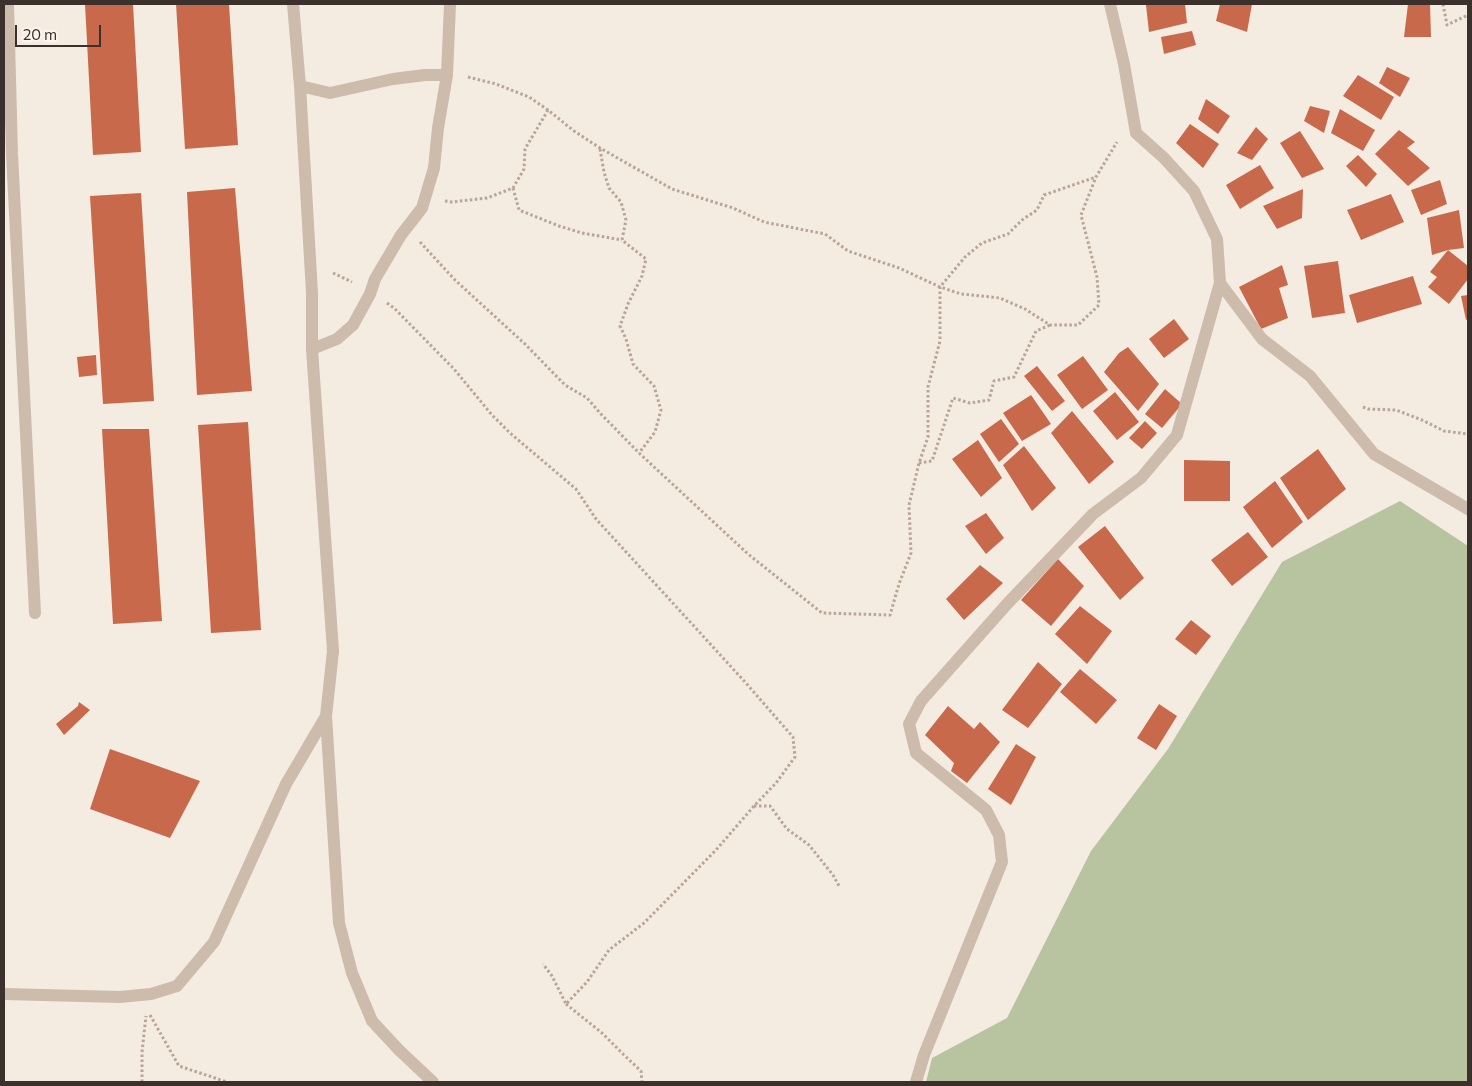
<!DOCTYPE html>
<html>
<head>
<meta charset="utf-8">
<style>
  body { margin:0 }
  #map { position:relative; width:1472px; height:1086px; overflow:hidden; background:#f4ebe1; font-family:Commissioner,sans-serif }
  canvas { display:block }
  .frame { position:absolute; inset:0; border:5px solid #3b302b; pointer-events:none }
  .scale { position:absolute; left:15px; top:25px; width:86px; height:22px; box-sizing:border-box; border:2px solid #3b302b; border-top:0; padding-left:6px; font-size:15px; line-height:18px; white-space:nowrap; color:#3b302b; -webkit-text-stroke:4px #fbf5ee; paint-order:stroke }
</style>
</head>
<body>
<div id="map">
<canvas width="1472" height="1086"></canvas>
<div class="frame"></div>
<div class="scale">20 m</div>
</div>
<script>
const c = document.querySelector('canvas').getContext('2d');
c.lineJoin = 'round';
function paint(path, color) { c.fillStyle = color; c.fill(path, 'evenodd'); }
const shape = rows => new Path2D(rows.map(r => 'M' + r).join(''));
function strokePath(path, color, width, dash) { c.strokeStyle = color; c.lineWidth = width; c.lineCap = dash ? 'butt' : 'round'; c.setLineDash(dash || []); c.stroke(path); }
paint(shape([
  [1400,501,1468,546,1468,1082,926,1082,932,1058,1007,1018,1091,851,1168,749,1282,562]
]), '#b8c4a0');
paint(shape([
  [85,4,133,4,141,152,93,155],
  [176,4,229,4,238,145,185,149],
  [1161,4,1185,4,1187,23,1149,32,1146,5],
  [1220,4,1252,4,1247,32,1216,21],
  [1408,4,1430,4,1431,37,1404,37],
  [1192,31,1196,45,1164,54,1161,37],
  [1387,67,1410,78,1400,97,1379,83],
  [1358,75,1394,97,1381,120,1343,96],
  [1206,99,1230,116,1218,134,1198,119],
  [1310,106,1330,111,1324,133,1304,121],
  [1340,109,1375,130,1363,151,1331,133],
  [1190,124,1219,144,1203,168,1176,143],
  [1256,127,1268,139,1252,160,1237,153],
  [1399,130,1415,142,1407,148,1430,168,1408,186,1375,154],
  [1300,131,1324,169,1302,178,1280,143],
  [1358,155,1377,174,1366,187,1346,166],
  [1260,165,1274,188,1240,209,1226,185],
  [1440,180,1447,204,1421,215,1411,190],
  [235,188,252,391,197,395,187,192],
  [1303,189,1302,218,1277,229,1263,206],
  [141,193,154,401,103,404,90,196],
  [1391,194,1404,222,1361,240,1347,210],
  [1459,210,1464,248,1448,250,1468,266,1468,279,1449,304,1428,287,1437,277,1430,272,1448,250,1432,255,1427,218],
  [1338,261,1345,313,1312,318,1304,266],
  [1282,265,1288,285,1279,288,1288,318,1261,329,1239,287],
  [1413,276,1422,304,1357,323,1349,295],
  [1468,295,1468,319,1466,320,1461,296],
  [1174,319,1189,339,1164,358,1149,339],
  [1128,347,1159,384,1138,411,1104,372,1119,353],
  [96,355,97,375,79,377,77,357],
  [1083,356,1108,390,1082,409,1057,375],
  [1037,366,1065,401,1052,411,1024,376],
  [1165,389,1182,404,1162,428,1145,414],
  [1115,392,1139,422,1117,440,1093,411],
  [1031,395,1051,424,1022,441,1003,413],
  [1072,411,1114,462,1089,484,1051,433],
  [1001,419,1019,444,999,462,980,434],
  [1145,421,1157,433,1142,449,1129,438],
  [248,422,261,630,211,633,198,425],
  [102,429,149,429,162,621,113,624],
  [978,440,1002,478,981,497,952,459],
  [1024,446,1056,488,1032,511,1003,465],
  [1318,449,1346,489,1308,520,1280,478],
  [1184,460,1230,461,1230,501,1184,501],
  [1275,481,1303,522,1272,548,1243,507],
  [986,513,1004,538,986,554,965,526],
  [1105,526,1144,578,1120,600,1078,547],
  [1248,532,1268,557,1232,586,1211,560],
  [1058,559,1084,586,1051,626,1021,600],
  [980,565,1003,583,964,620,946,599],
  [1080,606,1112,631,1087,664,1055,634],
  [1191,620,1211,636,1196,655,1175,639],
  [1038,662,1062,684,1028,728,1002,710],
  [1080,669,1117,700,1096,724,1060,692],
  [79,702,90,710,64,735,56,724,78,706],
  [1159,704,1177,716,1156,750,1137,738],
  [948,706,974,729,980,722,1000,742,967,783,951,771,954,763,925,735],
  [1016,744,1036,757,1011,805,988,789],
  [110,749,200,781,170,838,90,809]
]), '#c8694b');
strokePath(shape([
  [1443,4,1447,25,1468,15],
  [468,77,496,84,529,97,548,110,574,131,600,148,672,189,733,208,764,222,825,234,848,251,899,268,940,287,961,294,1000,298,1025,309,1050,325,1078,325,1099,305,1097,277,1081,215,1096,177,1117,142],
  [600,149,604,172,609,188,621,202,626,220,622,240,646,259,642,276,628,304,620,326,626,339,633,364,654,386,661,410,655,432,639,453],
  [513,188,519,210,559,226,582,233,622,240],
  [445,201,452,202,487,198,513,188,524,169,525,149,548,110],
  [420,242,455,280,525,344,565,385,587,398,601,414,639,453,748,554,822,613,890,615,899,584,911,553,909,505,919,463,928,437,928,387,940,341,940,287,965,257,982,243,1008,234,1022,220,1037,210,1044,195,1096,177],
  [333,273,352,282],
  [387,303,394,308,454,369,492,415,510,433,576,489,596,519,745,682,793,737,795,757,776,783,754,806,716,850,644,923,609,950,587,982,566,1004,552,976,543,964],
  [1363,407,1368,409,1396,410,1422,420,1444,431,1468,434],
  [919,463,932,461,953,398,970,403,989,400,994,381,1014,377,1036,331,1050,325],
  [754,806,770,806,787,829,809,845,833,875,839,886],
  [566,1004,602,1033,623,1054,641,1071,642,1082],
  [150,1015,179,1066,227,1082],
  [142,1082,142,1052,146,1016]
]), '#b9a596', 3, [2.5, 2.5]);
strokePath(shape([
  [8,4,12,154,35,613],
  [293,4,300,86,312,293,312,349,333,651,326,716,339,923,352,973,372,1021,399,1050,433,1082],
  [447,75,450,4],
  [300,86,330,93,393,79,425,75,447,75,438,128,434,168,422,208,401,235,375,279,370,294,353,325,337,339,312,349],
  [1220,283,1262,339,1310,376,1374,454,1468,509],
  [4,994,120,997,151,994,177,986,214,942,286,784,326,716],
  [916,1082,924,1055,1002,862,999,835,986,810,916,753,909,724,921,701,1007,604,1093,514,1141,478,1177,435,1220,283,1217,239,1194,191,1164,158,1136,133,1124,64,1110,4]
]), '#cdbbac', 12);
</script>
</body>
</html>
